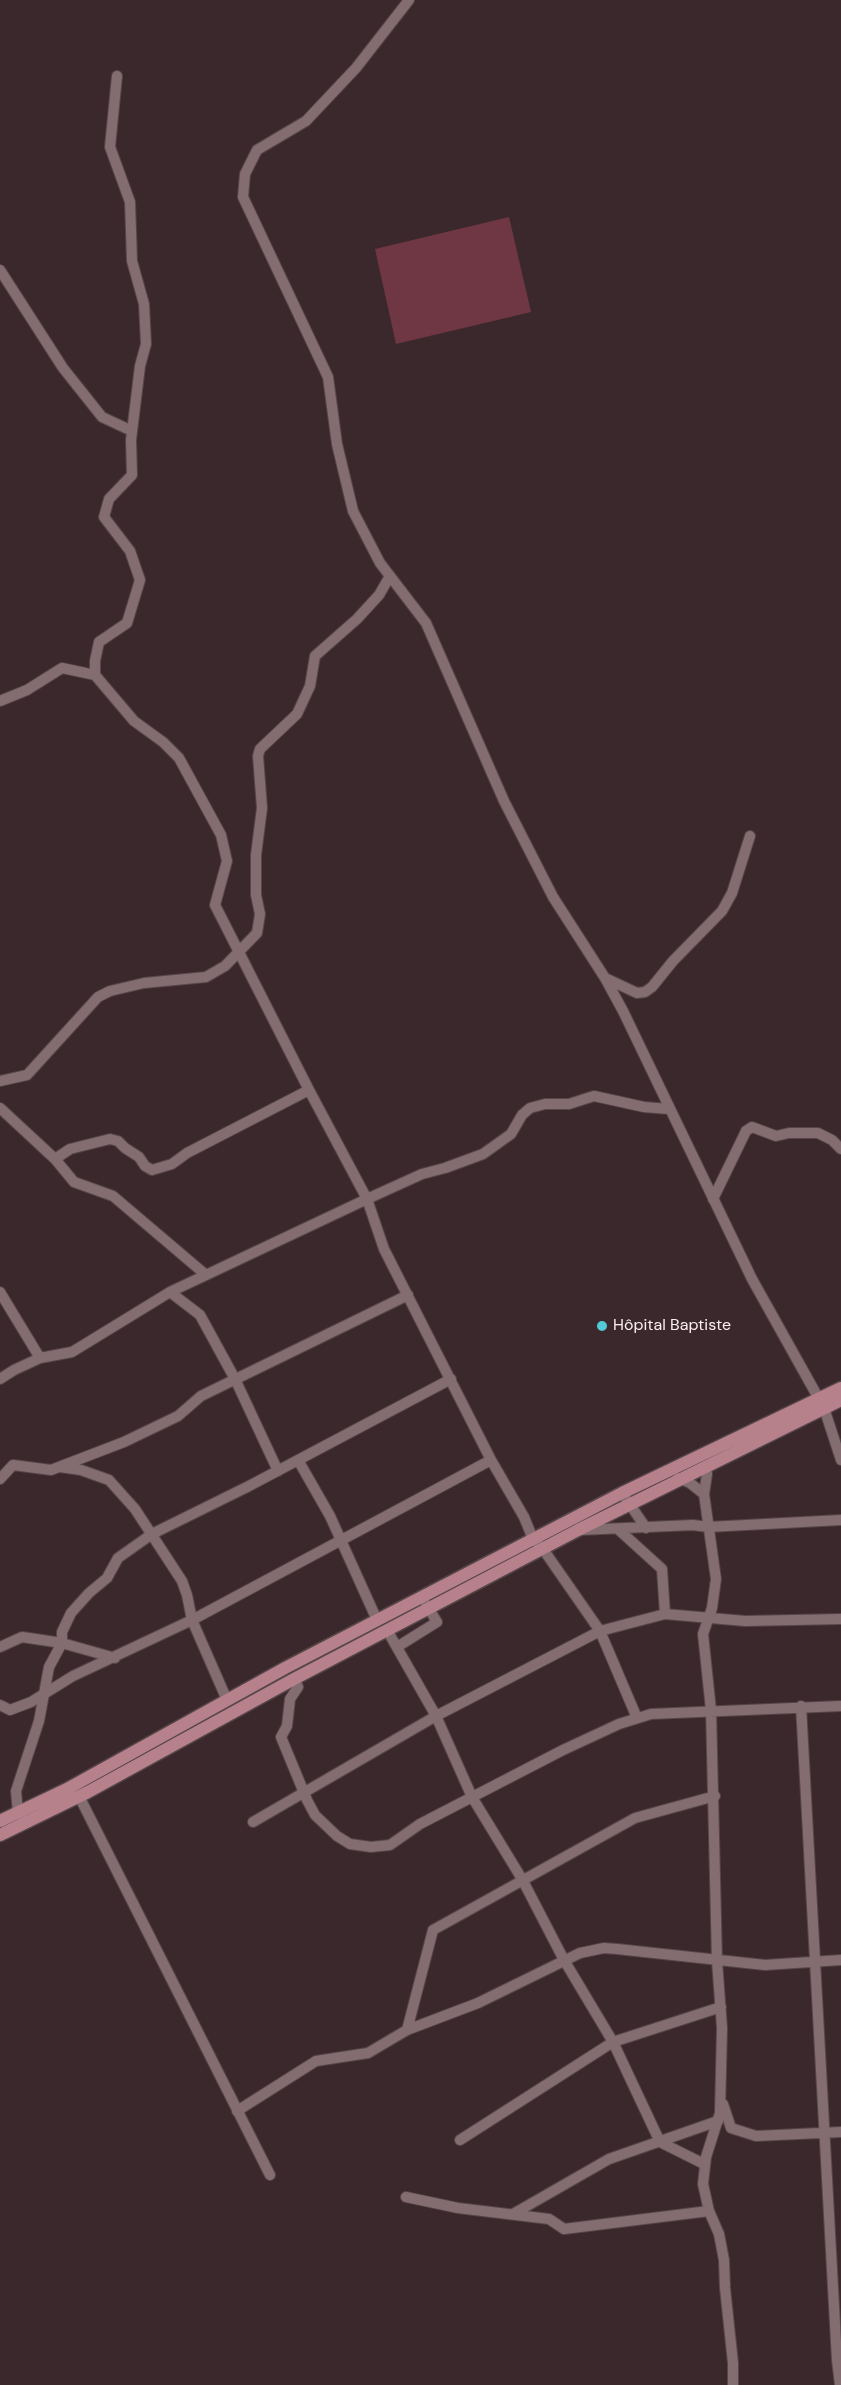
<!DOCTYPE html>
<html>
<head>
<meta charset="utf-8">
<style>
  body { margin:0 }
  canvas { display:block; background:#3b282c }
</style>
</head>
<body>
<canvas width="841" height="2385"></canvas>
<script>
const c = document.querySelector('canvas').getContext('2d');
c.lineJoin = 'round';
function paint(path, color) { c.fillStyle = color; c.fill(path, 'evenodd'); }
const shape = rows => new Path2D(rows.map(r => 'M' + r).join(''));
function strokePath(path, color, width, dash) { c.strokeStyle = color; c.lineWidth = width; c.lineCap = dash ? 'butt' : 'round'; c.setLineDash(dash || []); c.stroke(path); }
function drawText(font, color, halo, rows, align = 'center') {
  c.font = font + ' "DM Sans",sans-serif'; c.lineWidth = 4; c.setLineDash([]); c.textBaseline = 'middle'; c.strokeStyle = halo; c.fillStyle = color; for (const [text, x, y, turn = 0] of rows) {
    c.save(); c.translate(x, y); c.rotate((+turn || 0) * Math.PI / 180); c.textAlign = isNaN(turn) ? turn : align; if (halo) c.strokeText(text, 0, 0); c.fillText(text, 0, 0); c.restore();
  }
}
paint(shape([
  [509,217,531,312,396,344,375,249]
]), '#6f3643');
const minor = shape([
  [409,0,356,68,306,121,257,150,245,174,243,197,328,377,337,444,353,511,380,563,426,623,504,801,553,897,605,978,623,1011,752,1279,824,1408,841,1460],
  [117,76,110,147,130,202,132,261,144,304,146,344,140,366,131,440,132,475,109,499,104,517,130,551,140,580,127,623,99,642,95,661,95,675,134,721,163,742,179,758,221,835,227,861,215,905,309,1090,367,1199,384,1249,491,1460,524,1517,533,1539,543,1549,600,1631,637,1718],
  [0,270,63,368,102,417,132,431],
  [0,701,27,690,62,668,95,675],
  [605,978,637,993,645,992,652,987,673,961,722,911,732,893,750,836],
  [0,1081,27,1075,98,997,110,991,144,983,206,977,225,966,257,933,260,914,256,895,256,855,262,808,258,756,260,749,297,714,310,686,315,656,357,619,379,595,390,576],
  [0,1108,55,1159,70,1149,110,1139,118,1141,125,1148,139,1157,145,1166,152,1170,172,1164,187,1153,309,1090],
  [55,1159,74,1182,113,1196,206,1275],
  [713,1199,746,1131,752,1127,776,1136,789,1133,818,1133,832,1140,841,1149],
  [0,1292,40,1358],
  [170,1292,200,1315,235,1379,278,1471],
  [0,1379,14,1370,40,1358,72,1352,170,1292,367,1199,422,1174,445,1168,483,1154,511,1134,522,1115,530,1108,545,1104,569,1104,594,1096,644,1107,669,1109],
  [298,1460,330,1516,377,1620],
  [705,1466,707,1474,704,1494,716,1579,712,1608,703,1634,711,1710,717,1961,722,2028,720,2113,706,2157,703,2184,709,2211,719,2234,724,2260,725,2288,733,2363,733,2385],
  [60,1467,81,1470,109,1480,135,1509,182,1581,187,1595,192,1620,227,1700],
  [678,1478,690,1483,704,1494],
  [0,1479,13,1465,51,1470,124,1442,178,1416,201,1396,408,1295],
  [622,1493,646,1528],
  [580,1530,693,1525,708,1527,841,1520],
  [619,1530,662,1569,665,1614],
  [387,1630,436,1716,472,1797,522,1879,564,1960,613,2042,660,2142,704,2164],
  [0,1647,22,1637,62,1643,115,1658],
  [397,1647,437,1622,426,1604],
  [294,1679,298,1687,290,1699,287,1726,281,1737,307,1800,315,1815,337,1836,350,1844,371,1847,390,1845,420,1824,563,1750,619,1724,651,1714,841,1706],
  [0,1705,10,1710,31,1702,73,1676,192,1620,491,1460],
  [801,1706,837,2360,840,2385],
  [79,1796,270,2175],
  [21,1816,18,1813,16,1791,39,1721,49,1667,62,1643,62,1632,71,1613,89,1593,107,1578,118,1558,152,1534,249,1486,451,1379],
  [253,1822,436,1716,600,1631,665,1614,745,1621,841,1619],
  [407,2030,433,1930,635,1818,715,1796],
  [723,2104,731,2128,756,2136,841,2132],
  [237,2111,316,2061,368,2053,407,2030,478,2003,580,1953,604,1948,617,1949,765,1965,841,1960],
  [460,2140,613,2042,721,2007],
  [406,2197,458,2208,549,2219,564,2229,709,2211],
  [513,2214,609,2159,718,2121]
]);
const major = shape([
  [0,1821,67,1789,285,1668,622,1493,841,1388],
  [0,1835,88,1792,294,1679,578,1530,841,1400]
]);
strokePath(minor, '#564649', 12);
strokePath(major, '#564649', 15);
strokePath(minor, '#836d71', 10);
strokePath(major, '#b7818c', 12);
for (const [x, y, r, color] of [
  [602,1326,6,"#52cbd7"]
]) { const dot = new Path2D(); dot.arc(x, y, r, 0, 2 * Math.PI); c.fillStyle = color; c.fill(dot); strokePath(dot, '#3b282c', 2); }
drawText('16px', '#fceff1', '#3b282c', [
  ["Hôpital Baptiste",613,1326]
], 'left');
</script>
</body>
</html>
